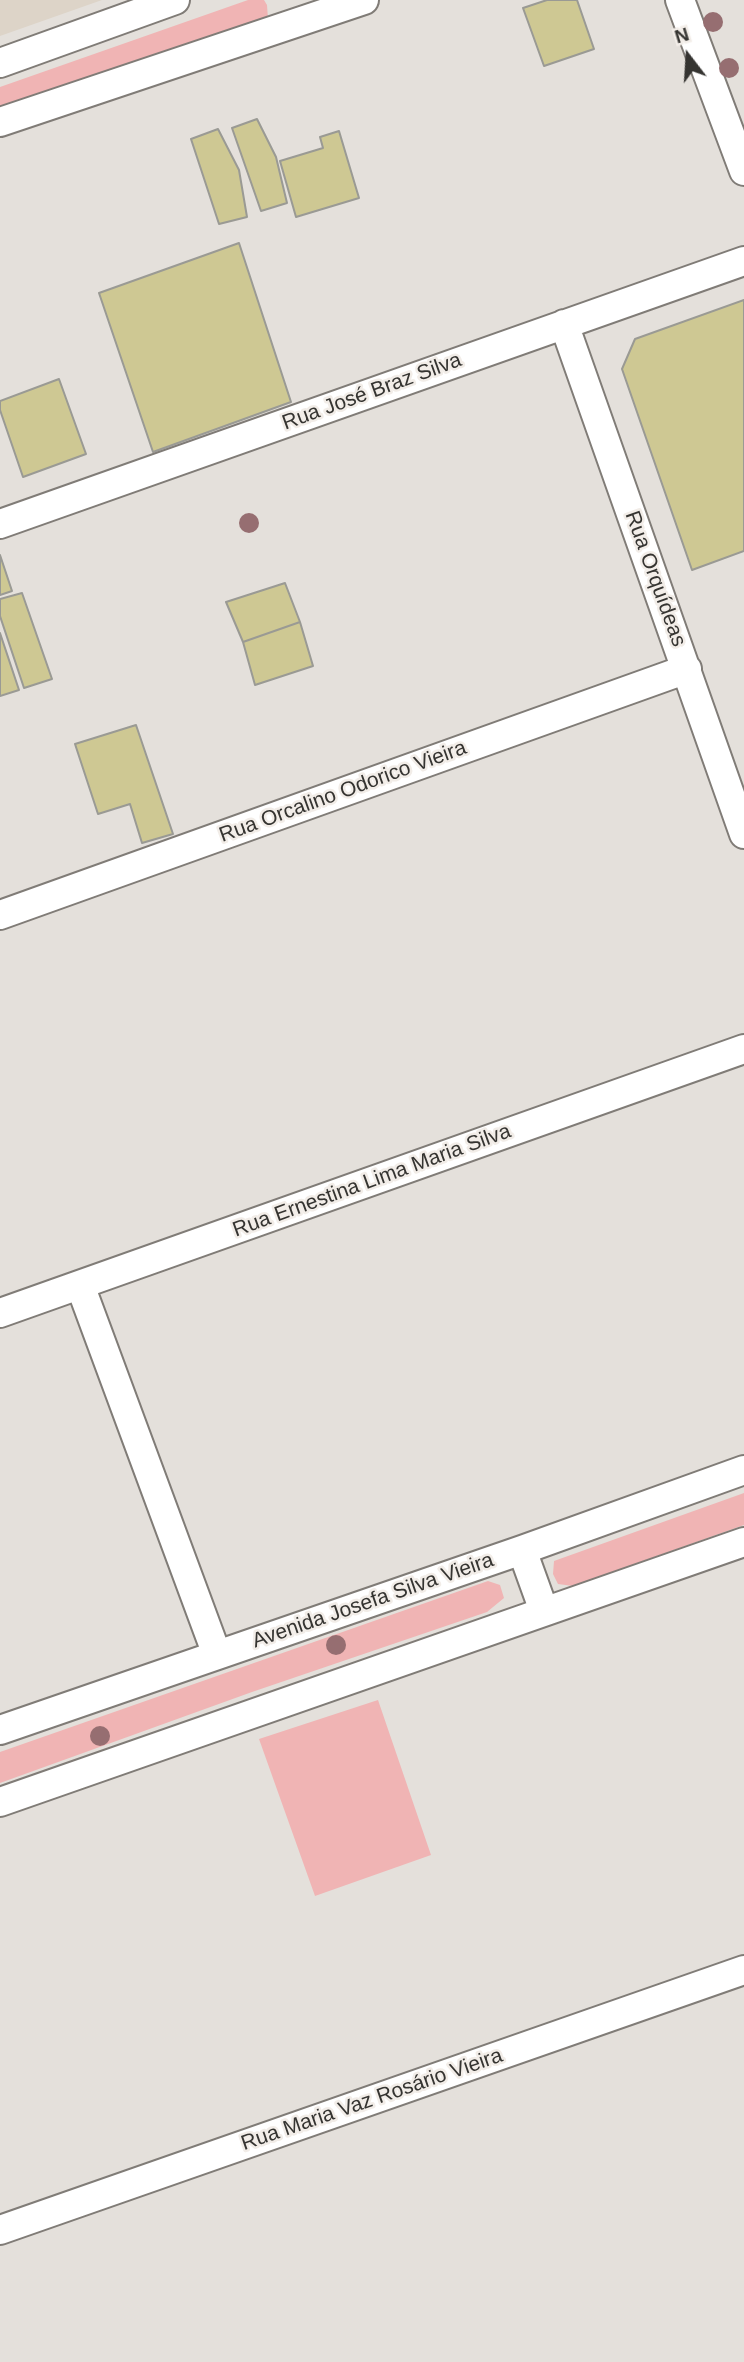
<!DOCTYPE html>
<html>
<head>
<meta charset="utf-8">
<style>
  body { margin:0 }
  #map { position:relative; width:744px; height:2362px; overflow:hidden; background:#e4e0db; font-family:Helvetica,sans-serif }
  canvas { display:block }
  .north { position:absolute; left:653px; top:21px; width:70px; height:70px; -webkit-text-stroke:5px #f2ede8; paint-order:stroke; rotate:343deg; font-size:19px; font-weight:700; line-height:28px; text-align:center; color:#353431 }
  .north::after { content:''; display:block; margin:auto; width:24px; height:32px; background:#353431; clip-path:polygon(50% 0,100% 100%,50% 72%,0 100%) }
</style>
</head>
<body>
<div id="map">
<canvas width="744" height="2362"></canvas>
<div class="north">N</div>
</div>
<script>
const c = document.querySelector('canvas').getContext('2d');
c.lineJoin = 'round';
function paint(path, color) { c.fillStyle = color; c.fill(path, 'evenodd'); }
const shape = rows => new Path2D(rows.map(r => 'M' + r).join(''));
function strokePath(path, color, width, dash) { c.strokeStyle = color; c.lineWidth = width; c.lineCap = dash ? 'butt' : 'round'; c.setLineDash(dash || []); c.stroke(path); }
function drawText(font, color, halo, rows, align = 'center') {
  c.font = font + ' Helvetica,sans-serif'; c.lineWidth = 5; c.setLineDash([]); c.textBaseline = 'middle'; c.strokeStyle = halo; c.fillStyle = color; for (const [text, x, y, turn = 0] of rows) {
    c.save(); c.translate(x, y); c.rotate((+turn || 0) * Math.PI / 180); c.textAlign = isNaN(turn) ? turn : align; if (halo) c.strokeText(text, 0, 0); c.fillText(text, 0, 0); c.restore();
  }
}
paint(shape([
  [0,0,102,0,0,36]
]), '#ddd4c8');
paint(shape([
  [248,0,264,0,267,5,268,19,0,115,0,87],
  [744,1493,744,1525,573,1586,558,1584,553,1574,554,1561],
  [488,1581,500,1585,504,1598,487,1612,252,1692,0,1783,0,1752],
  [378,1700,431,1855,315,1896,259,1739]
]), '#f0b4b4');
const building = shape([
  [547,0,577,0,594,49,544,66,523,8,547,0],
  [257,119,276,157,287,203,261,211,232,128,257,119],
  [218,129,239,170,247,217,219,224,191,139,218,129],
  [339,131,359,198,296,217,280,161,323,148,320,137,339,131],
  [239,243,291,402,153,452,99,293,239,243],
  [744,300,744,551,692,570,622,369,635,339,744,300],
  [59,379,86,454,23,477,0,410,0,401,59,379],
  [0,555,12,591,0,595,0,555],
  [285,583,300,622,243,642,226,602,285,583],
  [22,593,52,679,24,688,0,616,0,599,22,593],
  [300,622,313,666,255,685,243,642,300,622],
  [0,633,19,690,0,696,0,633],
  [136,725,173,834,142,843,130,804,98,814,75,744,136,725]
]);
paint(building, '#cec893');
strokePath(building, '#9a9a94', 2);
const minor = shape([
  [680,0,744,171],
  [0,63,175,0],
  [0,122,364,0],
  [564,324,744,834],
  [0,524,744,261],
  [0,915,687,669],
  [80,1285,217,1655],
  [0,1313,744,1049],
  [522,1550,544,1611],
  [0,1730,522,1550,744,1470],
  [0,1802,744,1542],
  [0,2230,744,1970]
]);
strokePath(minor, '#807c77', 32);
strokePath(minor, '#fff', 28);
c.fillStyle = '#966e71';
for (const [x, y] of [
  [713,22],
  [729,68],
  [249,523],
  [336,1645],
  [100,1736]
]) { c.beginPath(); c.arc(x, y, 10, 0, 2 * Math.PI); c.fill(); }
drawText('21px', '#353431', '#f2ede8', [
  ["Rua José Braz Silva",372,392,-20],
  ["Rua Orquídeas",655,579,70],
  ["Rua Orcalino Odorico Vieira",343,792,-20],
  ["Rua Ernestina Lima Maria Silva",372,1181,-20],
  ["Avenida Josefa Silva Vieira",373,1601,-19],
  ["Rua Maria Vaz Rosário Vieira",372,2100,-19]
]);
</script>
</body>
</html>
